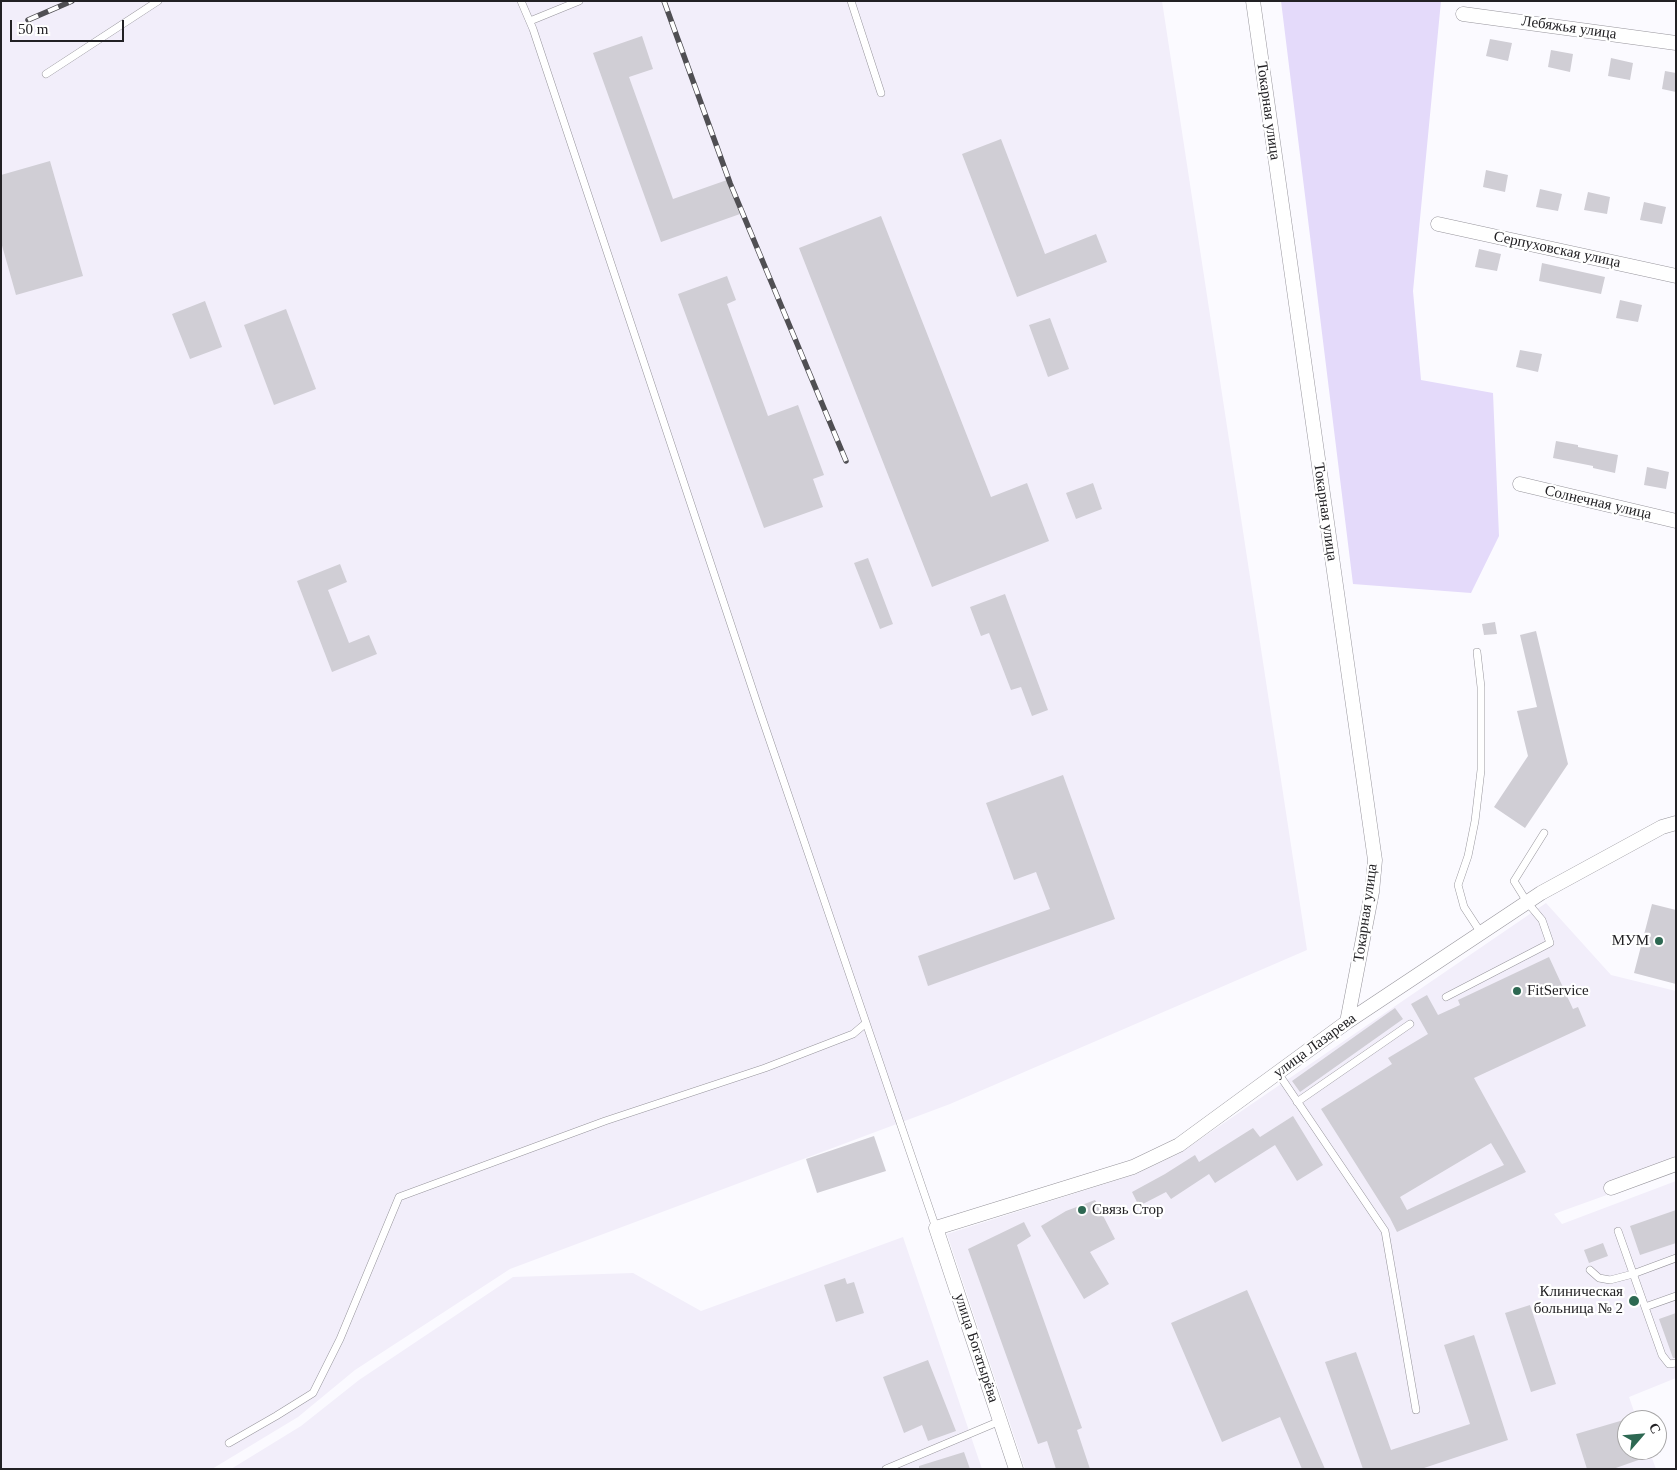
<!DOCTYPE html>
<html>
<head>
<meta charset="utf-8">
<style>
  body { margin:0 }
  #map { position:relative; width:1677px; height:1470px; overflow:hidden; background:#fbfaff; font-family:Georgia,serif }
  canvas { display:block }
  .frame { position:absolute; inset:0; border:2px solid #222124; pointer-events:none }
  .north { position:absolute; left:1617px; top:1410px; width:50px; height:50px; box-sizing:border-box; background:#fff; border:1px solid #a7a6a7; border-radius:50%; rotate:63deg; font-size:14px; font-weight:700; line-height:20px; text-align:center; color:#222124 }
  .north::after { content:''; display:block; margin:auto; width:18px; height:22px; background:#2d6852; clip-path:polygon(50% 0,100% 100%,50% 72%,0 100%) }
  .scale { position:absolute; left:10px; top:20px; width:114px; height:22px; box-sizing:border-box; border:2px solid #222124; border-top:0; padding-left:6px; font-size:15px; line-height:18px; white-space:nowrap; color:#222124; -webkit-text-stroke:4px #fff; paint-order:stroke }
</style>
</head>
<body>
<div id="map">
<canvas width="1677" height="1470"></canvas>
<div class="frame"></div>
<div class="north">С</div>
<div class="scale">50 m</div>
</div>
<script>
const c = document.querySelector('canvas').getContext('2d');
c.lineJoin = 'round';
function paint(path, color) { c.fillStyle = color; c.fill(path, 'evenodd'); }
const shape = rows => new Path2D(rows.map(r => 'M' + r).join(''));
function strokePath(path, color, width, dash) { c.strokeStyle = color; c.lineWidth = width; c.lineCap = dash ? 'butt' : 'round'; c.setLineDash(dash || []); c.stroke(path); }
function drawText(font, color, halo, rows, align = 'center') {
  c.font = font + ' Georgia,serif'; c.lineWidth = 4.5; c.setLineDash([]); c.textBaseline = 'middle'; c.strokeStyle = halo; c.fillStyle = color; for (const [text, x, y, turn = 0] of rows) {
    c.save(); c.translate(x, y); c.rotate((+turn || 0) * Math.PI / 180); c.textAlign = isNaN(turn) ? turn : align; if (halo) c.strokeText(text, 0, 0); c.fillText(text, 0, 0); c.restore();
  }
}
paint(shape([
  [1,1,1162,1,1307,950,950,1104,510,1269,355,1370,298,1417,212,1469,1,1469],
  [1546,903,1611,975,1676,991,1676,1170,1554,1214,1562,1224,1676,1181,1676,1378,1629,1397,1637,1420,1627,1420,1627,1450,1649,1450,1656,1469,1025,1469,947,1234,1136,1174,1180,1153],
  [903,1237,982,1469,231,1469,301,1426,359,1380,513,1277,633,1273,701,1311]
]), '#f2eefa');
paint(shape([
  [1281,1,1441,1,1413,291,1421,380,1493,393,1499,536,1471,593,1353,584]
]), '#e4dafa');
paint(shape([
  [642,36,653,69,629,77,673,199,727,180,740,214,661,242,593,53],
  [1490,39,1512,43,1508,61,1486,56],
  [1551,50,1573,54,1570,72,1548,67],
  [1611,58,1633,63,1630,80,1608,76],
  [1665,71,1676,73,1676,92,1662,89],
  [1001,139,1045,254,1096,234,1107,262,1017,297,962,154],
  [50,161,83,276,16,295,1,242,1,175],
  [1486,170,1508,175,1505,192,1483,187],
  [1540,189,1562,194,1558,211,1536,207],
  [1588,192,1610,197,1607,214,1584,210],
  [1644,202,1666,207,1662,224,1640,220],
  [881,216,991,497,1027,483,1049,541,932,587,799,248],
  [1479,249,1501,254,1497,271,1475,267],
  [1542,263,1605,277,1601,294,1539,281],
  [727,276,736,300,727,304,768,416,798,405,824,475,813,479,823,507,764,528,678,294],
  [1620,300,1642,305,1638,322,1616,318],
  [205,301,222,347,190,359,172,314],
  [286,309,316,389,274,405,244,325],
  [1050,318,1069,369,1048,377,1029,325],
  [1520,350,1542,354,1538,372,1516,367],
  [1556,441,1578,445,1578,447,1618,455,1615,473,1593,468,1593,466,1553,458],
  [1647,467,1669,472,1666,489,1644,485],
  [1093,483,1102,509,1076,519,1066,493],
  [868,558,893,624,880,629,854,563],
  [340,564,347,582,328,590,349,643,369,635,377,654,332,672,297,581],
  [1005,594,1048,710,1032,716,1021,687,1011,690,989,633,981,636,970,607],
  [1495,622,1497,634,1484,635,1482,624],
  [1536,631,1568,764,1525,828,1494,807,1528,756,1517,711,1537,707,1520,635],
  [1063,775,1115,919,928,986,918,956,1050,909,1036,872,1014,880,986,803],
  [1652,904,1676,910,1676,984,1634,973],
  [1549,957,1573,1009,1578,1007,1586,1026,1474,1078,1526,1172,1397,1232,1390,1218,1321,1109,1392,1064,1388,1058,1428,1034,1411,1004,1427,995,1438,1015,1460,1005,1458,1000],
  [1491,1143,1504,1165,1407,1210,1400,1197],
  [1395,1008,1403,1019,1300,1092,1292,1081],
  [1293,1116,1323,1165,1297,1181,1275,1145,1215,1183,1209,1174,1171,1199,1166,1192,1139,1206,1132,1192,1165,1174,1195,1155,1199,1162,1253,1128,1260,1137],
  [874,1136,886,1171,817,1193,806,1159],
  [1095,1200,1115,1239,1090,1252,1109,1284,1084,1299,1041,1226,1066,1211],
  [1676,1210,1676,1243,1640,1255,1630,1226],
  [1024,1222,1031,1236,1017,1245,1082,1428,1077,1430,1090,1469,1056,1469,1047,1441,1038,1444,968,1249],
  [1603,1243,1608,1256,1589,1263,1584,1250],
  [845,1278,847,1284,854,1282,864,1313,836,1322,824,1285],
  [1247,1290,1325,1469,1302,1469,1280,1417,1222,1442,1171,1323],
  [1530,1305,1556,1384,1531,1392,1505,1313],
  [1676,1313,1676,1358,1673,1358,1659,1319],
  [1474,1335,1508,1440,1421,1469,1363,1469,1325,1362,1356,1352,1391,1450,1470,1424,1444,1345],
  [928,1360,956,1431,928,1441,922,1425,904,1433,883,1377],
  [1627,1419,1627,1450,1661,1450,1661,1452,1613,1469,1587,1469,1576,1434],
  [964,1452,970,1469,919,1469,919,1466]
]), '#d0ced5');
const service = shape([
  [521,1,533,29,759,709,936,1228],
  [851,1,881,93],
  [530,21,579,1],
  [46,74,158,1],
  [1477,652,1481,687,1481,770,1475,821,1468,856,1458,885,1464,907,1481,933],
  [1446,997,1550,943,1542,920,1527,902,1514,881,1544,833],
  [1278,1073,1385,1231,1416,1410],
  [1297,1102,1410,1024],
  [1618,1231,1662,1355,1669,1364,1676,1363],
  [1590,1270,1599,1278,1610,1280,1633,1274,1676,1258],
  [1645,1307,1676,1296],
  [229,1443,276,1416,313,1393,340,1339,399,1197,605,1121,765,1068,853,1034,866,1023],
  [886,1469,1000,1421]
]);
const minor = shape([
  [1253,1,1375,860,1372,892,1347,1022],
  [1463,14,1676,43],
  [1438,224,1676,276],
  [1520,484,1676,521],
  [1611,1188,1676,1164],
  [1016,1469,936,1228,1133,1167,1179,1145,1347,1022,1541,893,1662,827,1676,823]
]);
strokePath(service, '#97959c', 8);
strokePath(minor, '#97959c', 15);
strokePath(service, '#fff', 7);
strokePath(minor, '#fff', 14);
const rail = shape([
  [664,1,730,183,846,461],
  [28,20,72,1]
]);
strokePath(rail, '#504f53', 5.5);
strokePath(rail, '#fff', 4, [11]);
for (const [x, y, r, color] of [
  [1659,941,5,"#2d6852"],
  [1517,991,5,"#2d6852"],
  [1082,1210,5,"#2d6852"],
  [1634,1301,6,"#2d6852"]
]) { const dot = new Path2D(); dot.arc(x, y, r, 0, 2 * Math.PI); c.fillStyle = color; c.fill(dot); strokePath(dot, '#fff', 2); }
drawText('15px', '#222124', '#fff', [
  ["Лебяжья улица",1569,28,8],
  ["Токарная улица",1268,111,82],
  ["Серпуховская улица",1557,250,12],
  ["Солнечная улица",1598,503,13],
  ["Токарная улица",1325,512,82],
  ["Токарная улица",1366,913,-82],
  ["улица Лазарева",1315,1046,-36],
  ["улица Богатырёва",976,1348,72]
]);
drawText('15px', '#222124', '#fff', [
  ["МУМ",1649,941],
  ["FitService",1527,991,"left"],
  ["Связь Стор",1092,1210,"left"],
  ["Клиническая",1623,1292],
  ["больница № 2",1623,1309]
], 'right');
</script>
</body>
</html>
